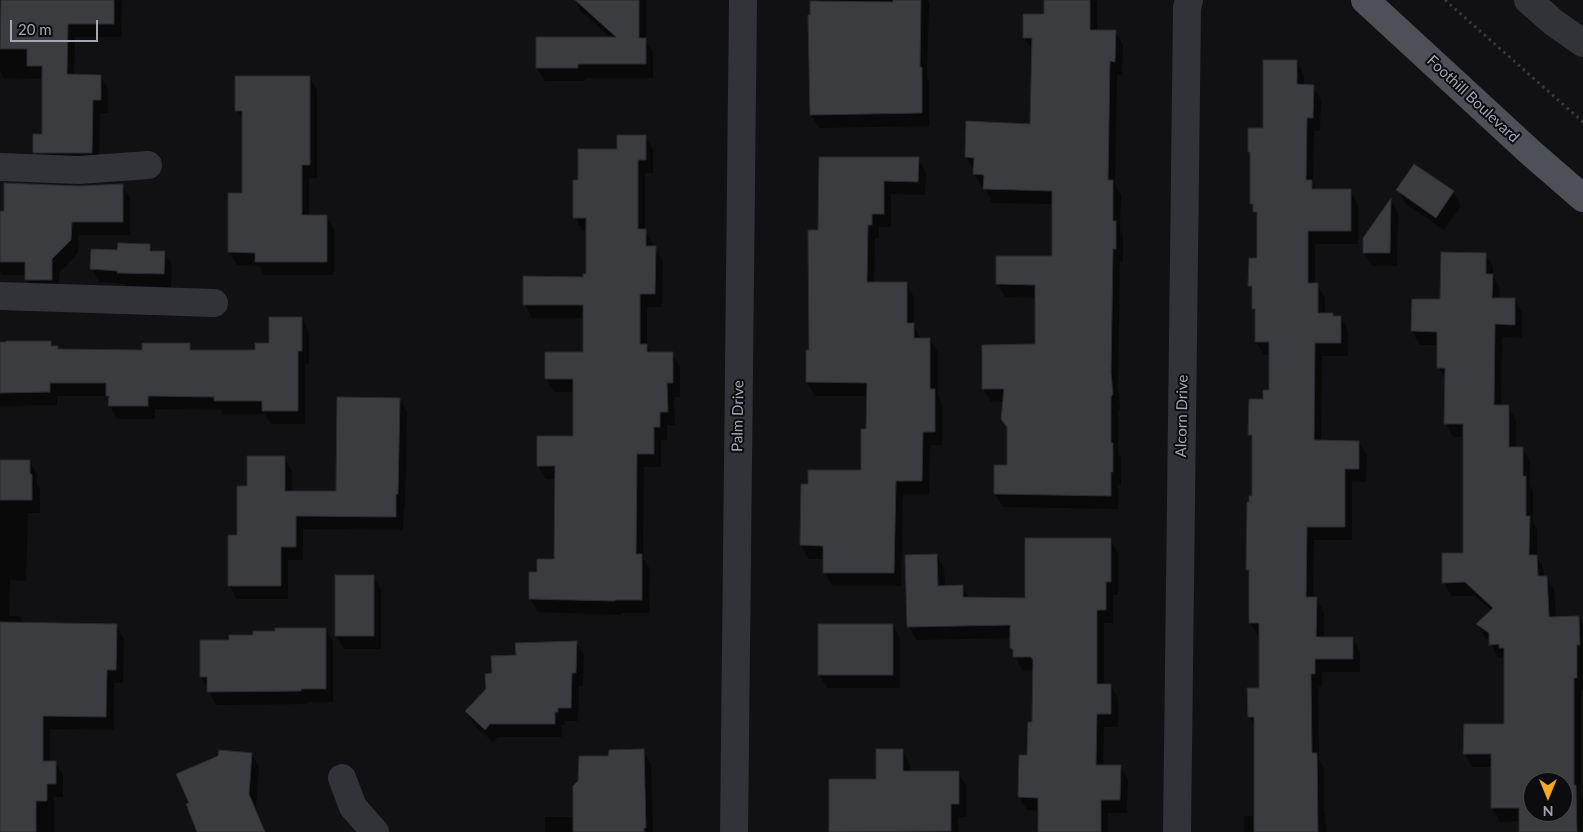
<!DOCTYPE html>
<html>
<head>
<meta charset="utf-8">
<style>
  body { margin:0 }
  #map { position:relative; width:1583px; height:832px; overflow:hidden; background:#111113; font-family:Lato,sans-serif }
  canvas { display:block }
  .north { position:absolute; left:1523px; top:772px; width:50px; height:50px; box-sizing:border-box; background:#0c0c0e; border:1px solid #484a50; border-radius:50%; rotate:180deg; font-size:14px; font-weight:700; line-height:20px; text-align:center; color:#a2a8b4 }
  .north::after { content:''; display:block; margin:auto; width:18px; height:22px; background:#f8aa24; clip-path:polygon(50% 0,100% 100%,50% 72%,0 100%) }
  .scale { position:absolute; left:10px; top:20px; width:88px; height:22px; box-sizing:border-box; border:2px solid #a2a8b4; border-top:0; padding-left:6px; font-size:15px; line-height:18px; white-space:nowrap; color:#a2a8b4; -webkit-text-stroke:4px #0c0c0e; paint-order:stroke }
</style>
</head>
<body>
<div id="map">
<canvas width="1583" height="832"></canvas>
<div class="north">N</div>
<div class="scale">20 m</div>
</div>
<script>
const c = document.querySelector('canvas').getContext('2d');
c.lineJoin = 'round';
function paint(path, color) { c.fillStyle = color; c.fill(path, 'evenodd'); }
const shape = rows => new Path2D(rows.map(r => 'M' + r).join(''));
function strokePath(path, color, width, dash) { c.strokeStyle = color; c.lineWidth = width; c.lineCap = dash ? 'butt' : 'round'; c.setLineDash(dash || []); c.stroke(path); }
function drawText(font, color, halo, rows, align = 'center') {
  c.font = font + ' Lato,sans-serif'; c.lineWidth = 4; c.setLineDash([]); c.textBaseline = 'middle'; c.strokeStyle = halo; c.fillStyle = color; for (const [text, x, y, turn = 0] of rows) {
    c.save(); c.translate(x, y); c.rotate((+turn || 0) * Math.PI / 180); c.textAlign = isNaN(turn) ? turn : align; if (halo) c.strokeText(text, 0, 0); c.fillText(text, 0, 0); c.restore();
  }
}
paint(shape([
  [2,0,122,0,121,37,75,37,74,76,100,76,108,89,108,113,100,113,99,166,42,166,34,152,43,135,43,79,4,78,0,71,0,25,2,25],
  [575,0,646,0,646,41,653,52,653,78,585,78,585,81,545,81,537,68,612,39,580,10],
  [817,0,927,0,929,3,927,77,929,82,929,126,819,128,811,115],
  [1045,0,1097,0,1097,31,1115,31,1123,45,1122,75,1117,75,1115,185,1121,195,1120,230,1123,235,1123,262,1120,262,1118,388,1120,408,1118,411,1118,454,1121,458,1121,485,1118,485,1118,509,1003,507,995,494,1008,466,1008,429,1002,418,1004,402,991,402,983,388,1036,345,1036,298,1005,297,998,284,1053,257,1053,204,992,203,985,188,982,188,975,174,975,171,966,157,1031,126,1033,51,1024,37,1045,15],
  [1297,61,1304,75,1304,86,1313,86,1321,100,1320,131,1314,131,1313,184,1317,191,1350,191,1358,204,1358,244,1315,244,1315,285,1317,285,1325,298,1325,314,1333,314,1334,317,1341,317,1348,331,1348,356,1322,356,1321,442,1359,442,1367,456,1366,482,1352,482,1352,540,1314,540,1313,599,1316,599,1324,612,1324,638,1353,638,1360,652,1360,672,1322,672,1322,687,1318,687,1319,760,1324,768,1324,811,1325,813,1326,832,1244,832,1244,816,1256,816,1256,728,1249,716,1260,690,1260,636,1258,636,1250,623,1250,574,1248,569,1254,498,1254,441,1250,434,1264,400,1271,392,1271,355,1264,355,1256,342,1256,314,1253,309,1253,292,1250,285,1258,259,1258,218,1252,203,1252,156,1249,152,1264,129],
  [309,77,317,90,317,178,309,178,309,216,326,216,334,230,334,275,264,275,259,266,237,265,229,251,243,194,243,122,237,110],
  [645,136,653,149,653,173,645,173,645,230,653,244,653,247,655,248,663,261,662,307,647,307,647,346,651,354,672,354,680,367,680,397,674,397,675,425,667,425,667,440,661,440,661,467,644,467,643,558,650,569,649,613,622,613,622,615,538,612,530,599,539,573,556,560,556,479,546,479,538,465,574,438,574,392,554,392,546,378,584,354,584,318,532,318,525,305,587,275,587,231,582,231,575,217,579,181,618,150],
  [820,159,918,159,926,172,925,195,891,194,891,227,879,227,879,238,875,238,874,284,906,284,914,297,914,325,921,339,930,339,938,352,938,395,942,404,942,445,930,445,929,494,903,494,901,586,832,586,825,573,825,559,809,559,801,545,802,485,809,485,862,471,868,430,868,396,815,396,807,382,807,352,810,352,819,231],
  [1415,165,1453,192,1461,206,1444,230,1405,203,1398,190],
  [122,185,130,198,130,235,79,235,78,253,59,273,59,293,34,293,26,280,26,275,2,275,0,272,0,212,5,212,78,187],
  [1391,200,1398,212,1397,266,1372,266,1364,253],
  [149,246,153,252,164,252,172,266,171,287,126,286,125,284,99,282,92,269,119,251],
  [1485,254,1493,267,1493,276,1500,288,1499,299,1515,300,1522,313,1522,338,1502,337,1501,406,1508,406,1516,420,1516,448,1522,448,1530,461,1530,485,1533,491,1533,523,1537,530,1537,557,1544,570,1544,577,1546,577,1554,590,1556,618,1579,617,1583,625,1583,691,1581,691,1581,794,1583,799,1583,832,1520,832,1520,821,1500,822,1492,808,1492,767,1472,767,1465,754,1505,726,1505,657,1498,658,1490,641,1485,638,1478,625,1492,611,1474,596,1451,596,1444,582,1464,554,1465,437,1453,437,1446,424,1446,380,1439,368,1439,345,1420,345,1412,331,1413,300,1441,301],
  [1533,782,1563,782,1563,812,1533,812],
  [302,318,309,332,309,364,305,364,305,424,271,424,265,414,223,414,221,410,155,409,155,419,117,419,110,406,110,401,107,396,57,396,57,405,0,406,0,415,0,343,50,342,53,347,58,347,59,350,143,351,189,344,193,351,256,352,270,344],
  [399,399,407,412,405,507,404,507,403,530,303,529,303,560,288,560,288,599,237,599,229,585,249,487,284,457,292,471,292,492,338,492],
  [0,461,29,461,37,474,37,484,40,489,40,513,28,513,26,581,10,580,9,616,19,616,24,624,116,625,124,639,123,683,114,683,114,730,50,729,50,762,55,762,63,775,63,797,54,797,54,832,4,832,0,815],
  [1110,539,1118,553,1118,595,1113,595,1113,623,1104,623,1104,685,1111,685,1118,699,1118,727,1104,727,1103,766,1120,766,1128,780,1127,813,1108,813,1108,832,1039,832,1039,811,1027,810,1019,797,1029,757,1033,724,1034,670,1022,670,1015,656,1012,638,916,640,909,626,936,555,944,569,945,587,962,587,969,598,1026,599],
  [373,576,381,589,381,649,344,649,336,636],
  [893,625,900,639,900,688,827,688,819,674],
  [325,629,333,642,333,702,308,702,308,704,216,705,201,677,230,641,254,637],
  [576,642,584,655,583,686,579,686,578,721,565,721,565,725,562,725,562,737,498,737,493,742,474,725,467,711,487,689,493,674,517,657],
  [643,750,651,764,653,832,545,832,545,817,575,817,609,758],
  [902,750,910,764,910,772,958,772,966,785,966,817,958,817,958,832,830,832,830,781,877,781],
  [252,754,259,767,256,808,266,832,197,832,192,820,193,820,190,803]
]), '#0007');
const building = shape([
  [1,0,114,0,114,24,68,24,67,74,101,75,101,100,93,100,92,153,33,153,33,134,42,134,42,66,27,66,27,49,0,49,1,0],
  [575,0,639,0,639,38,646,38,646,64,578,64,578,68,536,68,536,37,616,37,575,0],
  [893,0,921,0,920,67,922,67,922,113,810,115,808,15,810,15,810,1,893,2,893,0],
  [1044,0,1090,0,1090,30,1116,30,1115,62,1110,61,1108,180,1113,180,1113,221,1116,221,1116,249,1113,249,1111,373,1113,394,1111,397,1111,443,1113,443,1113,472,1111,472,1111,496,994,494,994,465,1007,465,1007,427,1001,419,1004,389,982,389,982,345,1035,344,1035,285,996,284,996,256,1052,256,1052,191,983,189,984,175,973,174,974,158,965,157,966,121,1030,124,1032,38,1023,38,1023,14,1044,14,1044,0],
  [1263,60,1297,60,1297,84,1314,85,1313,118,1307,118,1306,180,1312,180,1312,189,1351,189,1351,231,1308,231,1308,283,1318,283,1318,313,1333,313,1333,316,1341,316,1341,343,1315,343,1314,440,1359,441,1359,469,1345,469,1345,527,1307,527,1306,597,1317,597,1316,637,1353,637,1353,659,1315,659,1315,674,1311,674,1312,753,1317,753,1318,832,1254,832,1254,717,1248,717,1247,688,1259,688,1259,623,1249,623,1249,570,1246,570,1247,502,1249,502,1249,496,1252,496,1252,435,1248,435,1249,399,1263,399,1263,390,1269,390,1269,342,1255,342,1255,309,1252,309,1252,286,1248,286,1249,258,1257,258,1257,212,1253,212,1253,204,1250,204,1250,152,1248,152,1248,128,1263,128,1263,60],
  [235,76,310,76,310,165,302,165,302,215,327,215,327,262,255,262,255,253,228,252,228,193,242,193,242,111,235,111,235,76],
  [617,135,646,135,646,160,638,160,638,229,646,229,646,246,656,246,655,294,640,294,640,344,647,344,647,352,673,352,673,383,667,383,668,412,660,412,660,427,654,427,654,454,637,454,636,554,642,554,642,600,615,600,615,601,529,599,529,572,537,572,537,559,554,559,555,466,537,466,537,436,573,436,573,379,545,379,545,352,583,352,583,305,523,305,523,276,583,277,583,274,586,274,586,218,573,218,573,180,578,180,578,149,617,149,617,135],
  [819,157,919,157,918,182,884,181,884,214,872,214,872,225,868,225,867,282,907,282,907,323,914,323,914,338,930,338,930,389,935,389,935,432,923,432,922,481,896,481,894,573,823,573,823,546,800,545,801,484,808,484,808,470,861,470,861,429,866,429,867,383,806,382,806,350,809,350,808,230,818,230,819,157],
  [1414,164,1454,191,1436,218,1396,190,1414,164],
  [4,183,78,186,123,184,123,222,72,222,71,240,52,259,52,280,25,280,25,262,0,262,0,211,4,211,4,183],
  [1391,198,1390,253,1363,253,1363,238,1391,198],
  [118,243,150,244,150,251,165,251,164,274,117,273,117,271,90,269,91,249,117,250,118,243],
  [1441,252,1486,253,1486,274,1493,274,1492,298,1515,298,1515,325,1495,324,1494,405,1509,405,1509,447,1523,447,1523,476,1526,476,1526,516,1530,516,1529,555,1537,555,1538,576,1547,576,1549,617,1579,616,1580,645,1577,645,1577,678,1574,678,1574,785,1576,785,1577,832,1519,832,1519,808,1491,808,1491,754,1463,754,1464,724,1504,724,1504,648,1499,648,1499,644,1489,645,1489,633,1476,624,1493,608,1465,582,1442,583,1442,553,1463,553,1463,424,1444,424,1445,368,1437,368,1437,332,1411,331,1412,299,1440,299,1441,252],
  [1533,782,1563,782,1563,812,1533,812,1533,782],
  [269,317,302,317,302,351,298,351,298,411,262,411,262,401,214,401,214,397,148,396,148,406,108,406,109,396,106,396,106,383,50,383,50,392,0,393,0,342,6,342,6,341,51,341,51,346,58,346,58,349,142,350,142,343,190,343,190,350,255,350,255,343,269,343,269,317],
  [337,397,400,398,398,494,396,494,396,517,296,516,296,547,281,547,281,586,228,586,228,535,237,535,237,486,247,486,247,456,285,456,285,491,336,491,337,397],
  [0,460,30,460,30,474,32,474,32,500,0,500,0,460],
  [1025,538,1111,538,1111,582,1106,582,1106,610,1097,610,1097,684,1111,684,1111,714,1097,714,1096,765,1121,765,1120,800,1101,800,1101,832,1038,832,1038,798,1018,797,1019,755,1027,755,1028,722,1032,722,1033,660,1031,657,1013,657,1013,650,1010,648,1010,625,907,627,905,555,937,554,938,586,963,585,963,597,1025,598,1025,538],
  [335,575,374,575,374,636,335,636,335,575],
  [0,622,117,624,116,670,107,670,106,717,43,716,43,761,56,761,56,784,47,784,47,801,36,801,36,832,0,832,0,622],
  [818,624,893,624,893,675,818,675,818,624],
  [275,628,326,628,326,689,301,689,301,691,207,692,207,677,200,677,200,640,229,640,229,635,253,635,253,631,275,631,275,628],
  [577,641,576,673,572,673,571,708,558,708,558,712,555,712,555,724,490,724,485,730,465,711,486,689,485,674,492,673,491,656,516,655,515,643,577,641],
  [644,749,646,828,644,828,644,832,573,832,573,786,578,781,579,756,608,756,609,750,644,749],
  [876,749,903,749,903,771,959,771,959,804,951,804,951,831,829,832,829,779,876,779,876,749],
  [219,750,252,753,249,794,265,832,197,832,186,804,189,803,176,774,218,756,219,750]
]);
paint(building, '#3b3c40');
strokePath(building, '#2b2b2f', 1);
strokePath(shape([
  [1445,0,1583,122]
]), '#383a3f', 3, [2.5, 4]);
strokePath(shape([
  [1528,0,1553,22,1583,43],
  [0,167,79,170,148,165],
  [0,296,214,303],
  [342,778,353,807,375,832],
  [734,832,743,0],
  [1177,832,1187,8,1189,0]
]), '#323338', 28);
strokePath(shape([
  [1365,0,1530,152,1583,198]
]), '#4e5057', 28);
drawText('15px', '#a2a8b4', '#0c0c0e', [
  ["Foothill Boulevard",1473,99,43],
  ["Palm Drive",738,416,-89],
  ["Alcorn Drive",1182,416,-89]
]);
</script>
</body>
</html>
